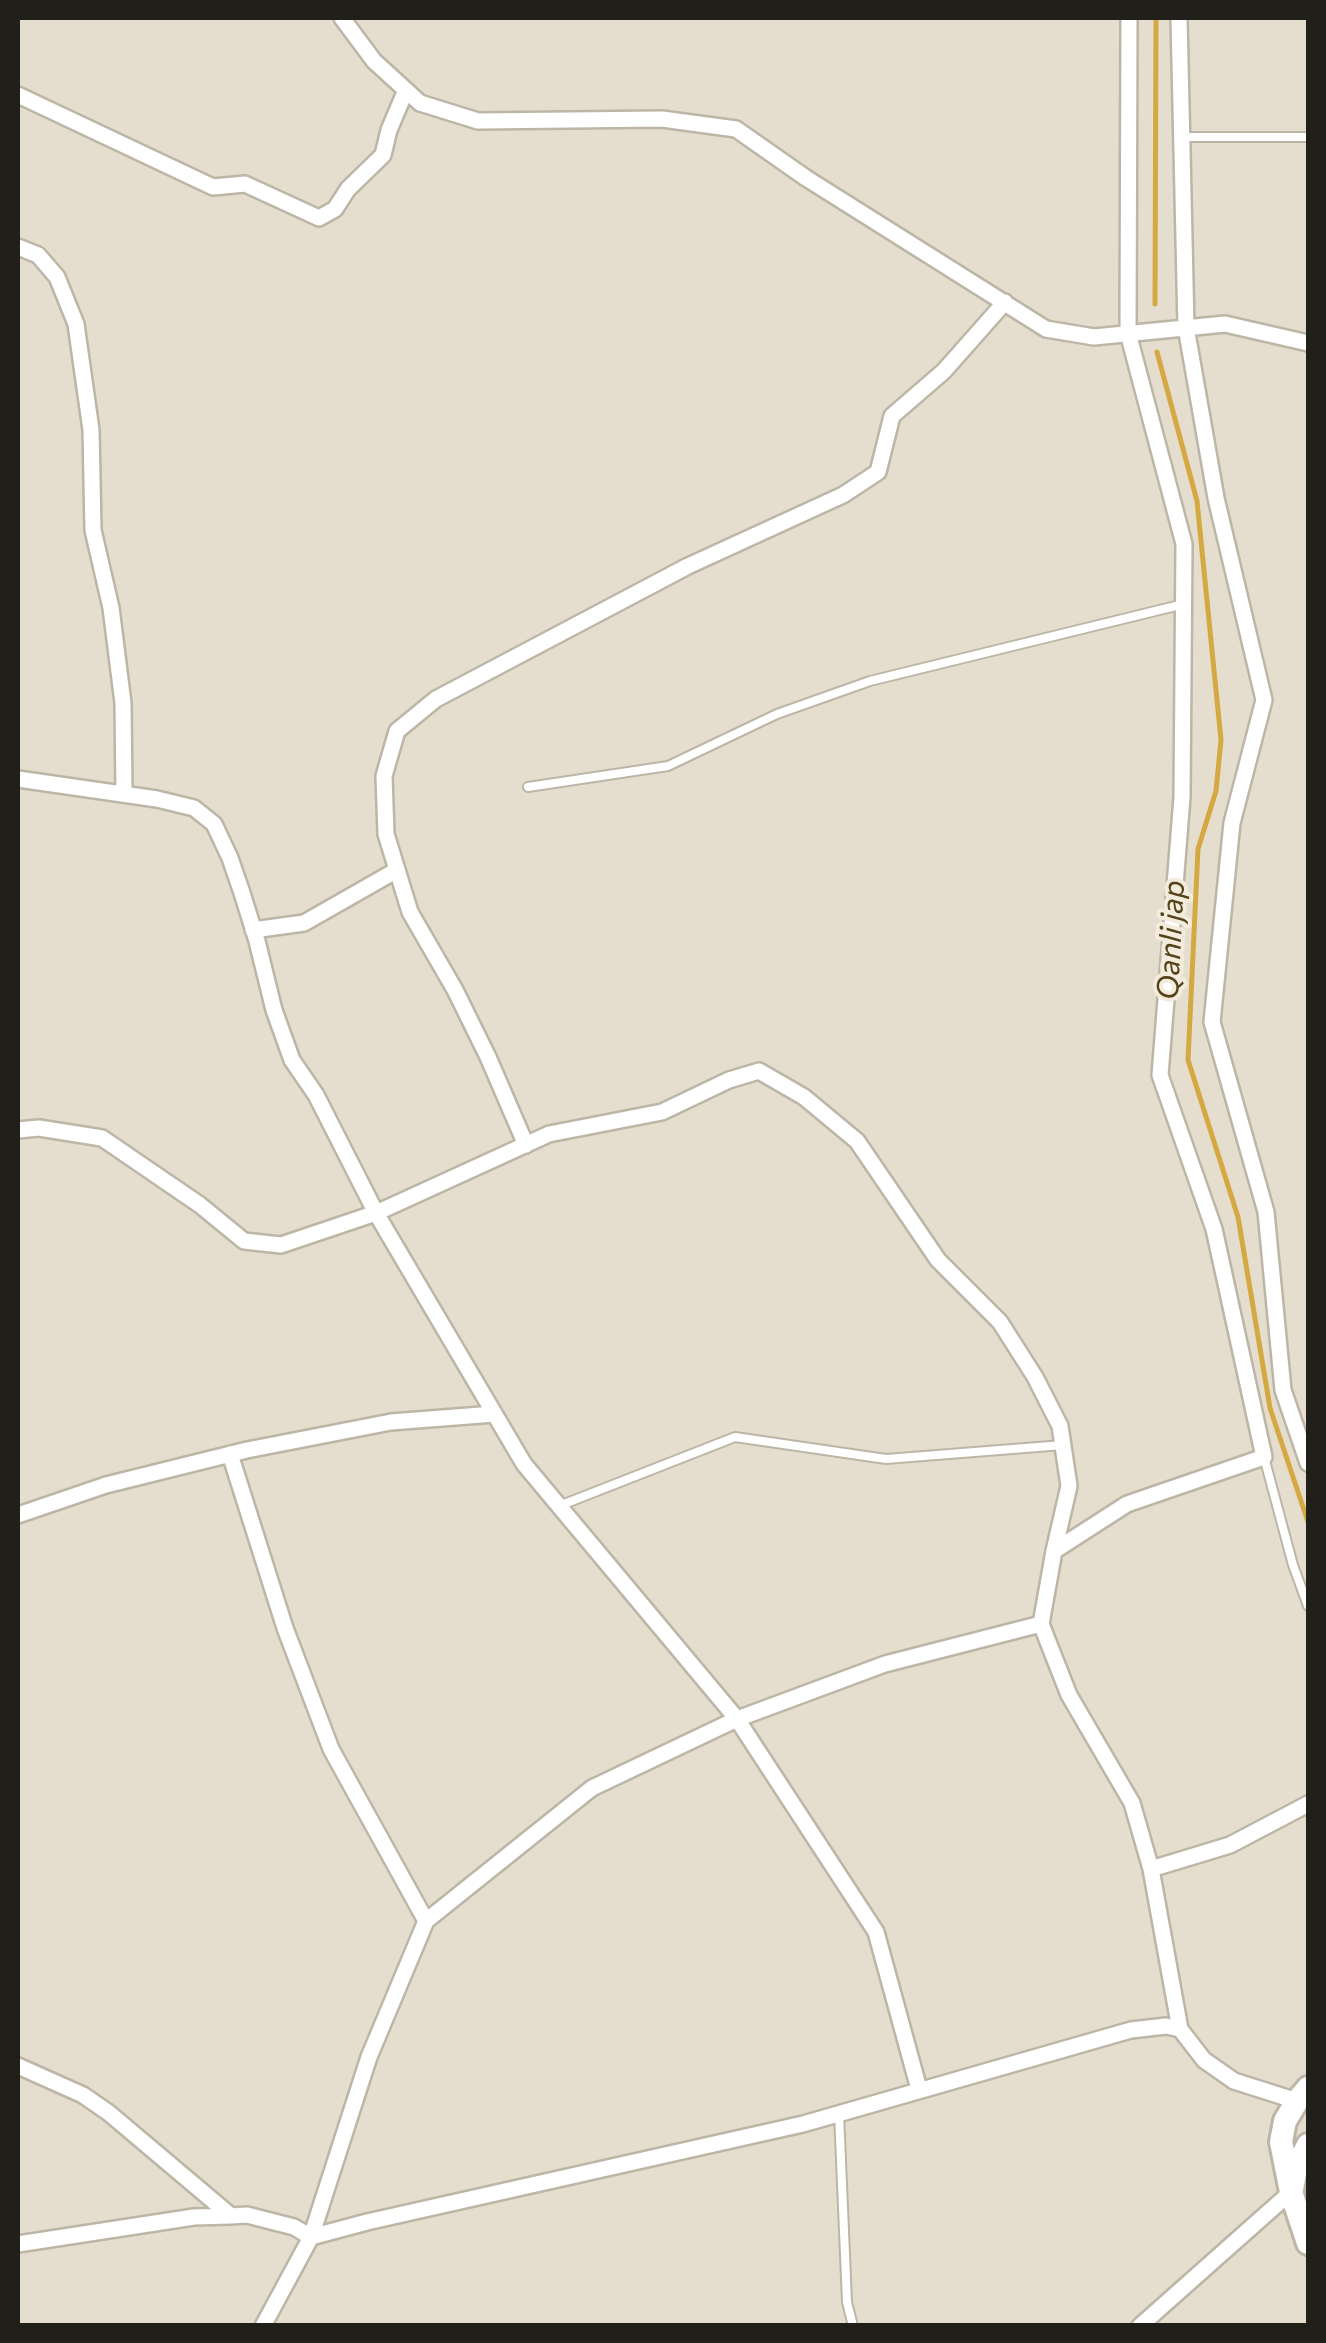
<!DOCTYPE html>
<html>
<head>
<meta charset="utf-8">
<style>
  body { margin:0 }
  #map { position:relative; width:1326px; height:2343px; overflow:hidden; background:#e5decf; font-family:Commissioner,sans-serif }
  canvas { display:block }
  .frame { position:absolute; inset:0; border:20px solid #211f19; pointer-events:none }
</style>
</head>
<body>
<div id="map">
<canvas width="1326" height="2343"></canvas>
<div class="frame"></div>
</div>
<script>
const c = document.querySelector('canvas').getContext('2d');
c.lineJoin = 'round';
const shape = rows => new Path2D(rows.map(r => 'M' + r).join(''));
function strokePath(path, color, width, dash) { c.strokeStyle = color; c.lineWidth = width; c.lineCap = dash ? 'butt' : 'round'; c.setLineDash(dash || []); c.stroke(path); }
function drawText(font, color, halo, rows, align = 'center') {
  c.font = font + ' Commissioner,sans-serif'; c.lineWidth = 8; c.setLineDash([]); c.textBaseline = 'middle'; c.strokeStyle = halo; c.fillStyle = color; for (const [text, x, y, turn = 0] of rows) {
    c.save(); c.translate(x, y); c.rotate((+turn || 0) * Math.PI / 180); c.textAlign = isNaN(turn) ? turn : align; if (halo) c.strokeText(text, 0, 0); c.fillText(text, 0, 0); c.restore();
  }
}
strokePath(shape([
  [1155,304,1156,18],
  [1157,352,1197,501,1221,740,1216,791,1198,849,1188,1060,1238,1217,1270,1408,1308,1522]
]), '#d4a942', 5);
const service = shape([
  [1183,137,1308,137],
  [528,787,668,766,777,714,870,681,1184,604],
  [1264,1457,1293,1565,1308,1606],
  [559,1506,735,1437,886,1459,1063,1445],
  [839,2113,847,2302,853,2326]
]);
const minor = shape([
  [342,18,374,61,420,103,478,121,662,119,736,129,806,178,1046,329,1094,337,1225,324,1308,343],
  [1179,18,1186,327,1216,498,1264,700,1232,823,1212,1022,1266,1212,1283,1390,1308,1463],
  [18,95,213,187,245,184,319,218,335,209,348,189,383,155,389,130,406,90],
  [18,247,38,255,57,277,76,324,91,430,93,530,111,608,123,703,124,794],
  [18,779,157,799,194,808,214,824,230,858,242,893,257,941,274,1010,292,1060,316,1095,376,1213,524,1464,737,1719,876,1932,919,2089],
  [253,930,304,923,397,870],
  [18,1130,39,1128,102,1138,200,1205,244,1241,281,1245,376,1213,549,1134,662,1112,729,1080,759,1071,804,1097,857,1141,938,1260,1000,1322,1035,1377,1060,1426,1069,1486,1054,1551,1041,1624,1069,1695,1132,1803,1151,1869,1180,2029],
  [526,1145,488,1057,455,990,410,912,386,834,384,776,397,731,436,699,688,566,843,495,878,472,892,416,944,371,1005,302],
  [230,1454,285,1628,331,1749,426,1921],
  [18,1515,106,1485,247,1450,391,1422,494,1414],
  [1054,1551,1127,1504,1264,1457,1214,1229,1160,1075,1182,797,1184,544,1128,333,1129,18],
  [1151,1869,1230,1845,1308,1804],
  [18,2066,83,2095,109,2113,231,2216],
  [18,2244,194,2217,231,2216,247,2215,294,2227,311,2237,369,2057,426,1921,592,1788,737,1719,885,1664,1041,1624],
  [263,2326,311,2237,367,2222,803,2124,1131,2030,1166,2026,1180,2029,1204,2060,1234,2081,1297,2101],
  [1140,2326,1291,2192]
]);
const secondary = shape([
  [1308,2088,1297,2101,1285,2121,1281,2142,1291,2192,1308,2243],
  [1292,2189,1296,2168,1308,2145]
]);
strokePath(service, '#bdb6a7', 12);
strokePath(minor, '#bdb6a7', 20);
strokePath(secondary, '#bdb6a7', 28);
strokePath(service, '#fff', 8);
strokePath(minor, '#fff', 15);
strokePath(secondary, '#fff', 22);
drawText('italic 30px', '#544218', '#f3ebdc', [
  ["Qanli jap",1171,940,-87]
]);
</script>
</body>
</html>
